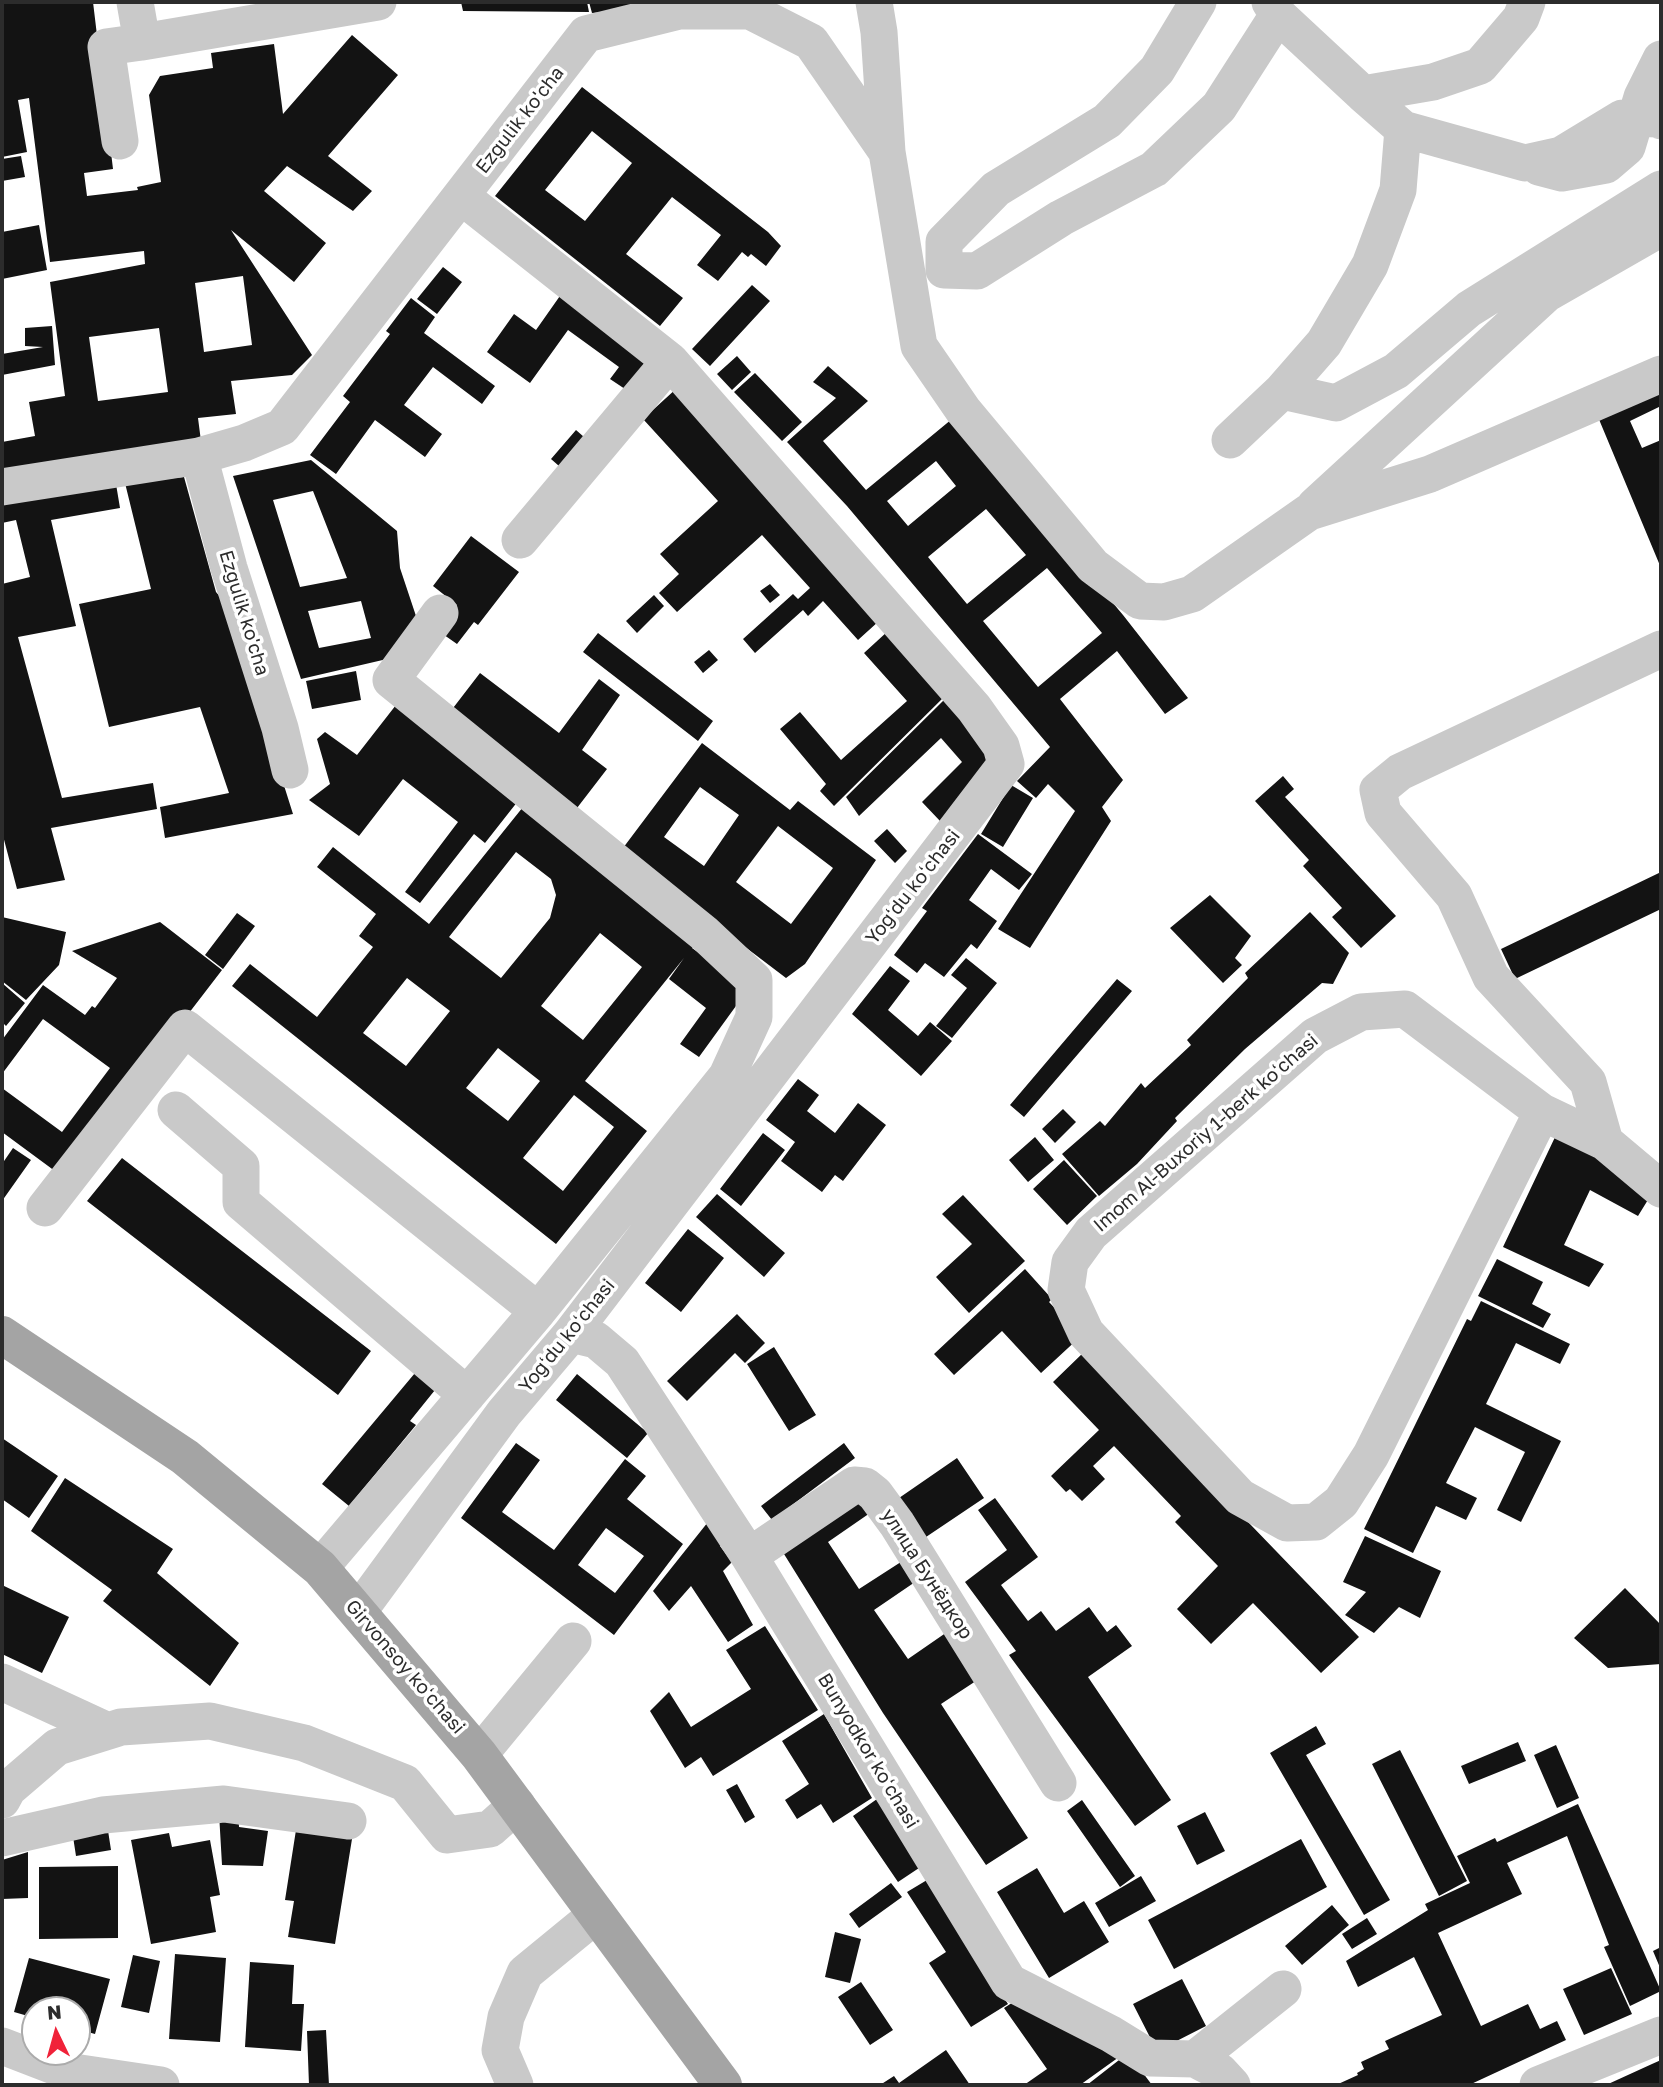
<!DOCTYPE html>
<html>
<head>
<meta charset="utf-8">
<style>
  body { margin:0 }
  #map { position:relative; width:1663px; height:2087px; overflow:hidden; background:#fff; font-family:"Golos Text",sans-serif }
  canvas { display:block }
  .frame { position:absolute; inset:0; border:4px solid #2c2c2c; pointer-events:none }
  .north { position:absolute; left:21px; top:1996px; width:70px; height:70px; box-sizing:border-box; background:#fff; border:2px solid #ababab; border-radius:50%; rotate:355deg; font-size:19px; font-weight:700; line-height:28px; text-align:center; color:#2c2c2c }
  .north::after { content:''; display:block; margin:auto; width:24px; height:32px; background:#f02239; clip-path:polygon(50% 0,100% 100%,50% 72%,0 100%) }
</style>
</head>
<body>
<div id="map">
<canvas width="1663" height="2087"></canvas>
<div class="frame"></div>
<div class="north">N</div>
</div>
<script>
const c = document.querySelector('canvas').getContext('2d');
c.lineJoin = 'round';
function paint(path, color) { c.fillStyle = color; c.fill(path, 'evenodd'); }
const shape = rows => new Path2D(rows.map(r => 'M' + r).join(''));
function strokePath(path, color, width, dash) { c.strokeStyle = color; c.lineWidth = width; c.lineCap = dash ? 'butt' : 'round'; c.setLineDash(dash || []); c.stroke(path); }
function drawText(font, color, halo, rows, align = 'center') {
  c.font = font + ' "Golos Text",sans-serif'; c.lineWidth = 7; c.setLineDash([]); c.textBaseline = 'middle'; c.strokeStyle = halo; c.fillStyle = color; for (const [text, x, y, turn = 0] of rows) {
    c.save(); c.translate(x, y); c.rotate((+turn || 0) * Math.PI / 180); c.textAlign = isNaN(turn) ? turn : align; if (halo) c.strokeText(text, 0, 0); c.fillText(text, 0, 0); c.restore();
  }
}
paint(shape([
  [2,2,93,2,113,169,84,173,87,196,138,190,137,187,161,182,149,95,160,76,213,68,211,53,274,44,283,114,352,35,398,75,328,156,372,191,353,211,287,166,264,191,326,243,294,282,231,230,312,355,292,375,231,381,236,414,198,418,202,449,2,475,2,442,35,436,29,402,65,396,50,282,145,264,144,251,50,262,29,98,18,100,27,152,2,157],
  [243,276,252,345,204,352,195,283],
  [159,328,168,392,98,401,89,337],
  [461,2,587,2,589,12,463,11],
  [589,2,646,2,648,8,592,13],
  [582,87,768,232,781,246,766,266,751,254,748,257,742,252,718,281,697,265,721,235,672,197,626,254,683,298,660,326,495,196],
  [592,131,632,163,585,221,545,190],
  [21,156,25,177,2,181,2,159],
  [39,225,47,270,2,279,2,232],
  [443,267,462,282,437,314,417,299],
  [752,285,770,301,710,366,692,349],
  [562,293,656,358,631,393,610,379,619,367,568,330,530,383,487,352,514,314,536,330],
  [411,298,435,317,424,333,495,386,482,404,433,367,404,405,442,434,425,457,375,420,336,474,310,455,350,402,343,396,390,334,386,331],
  [52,326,55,365,2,375,2,354,43,347,25,346,25,328],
  [737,356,751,372,732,390,717,374],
  [828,366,868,401,823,441,866,490,952,419,1014,485,1123,615,1188,698,1165,714,1117,651,1060,699,1123,780,1102,807,1111,821,1030,948,998,929,1075,811,1048,784,1036,798,1017,781,1050,747,847,506,787,442,836,398,813,382],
  [936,461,956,486,908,526,887,501],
  [986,509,1026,555,967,604,928,557],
  [1047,568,1102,633,1038,687,983,621],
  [755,373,802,422,782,441,734,392],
  [677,388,879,621,858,640,823,601,808,616,803,610,755,653,743,639,793,594,798,599,810,588,762,535,677,612,659,593,679,574,660,554,718,501,643,419],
  [1661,389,1661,406,1630,421,1642,448,1661,440,1661,568,1598,417],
  [576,430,592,444,567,473,551,459],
  [311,460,397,531,400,568,417,619,387,659,301,679,233,476],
  [313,491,347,578,300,587,273,500],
  [361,601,371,638,319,648,308,611],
  [184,477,216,592,227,605,293,814,165,838,160,807,229,793,200,707,109,727,79,604,151,589,125,483],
  [115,478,120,508,51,520,76,626,18,637,62,798,153,783,157,809,51,828,65,880,17,889,2,832,2,584,30,577,16,520,2,523,2,499],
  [471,536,519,572,478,625,474,622,457,644,437,630,457,605,433,586],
  [770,584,780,595,770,603,760,591],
  [654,595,664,606,637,633,626,621],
  [888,631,946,695,834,806,820,791,826,784,780,729,800,712,841,760,907,701,864,653],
  [598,633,713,721,698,741,583,652],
  [709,650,718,660,703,673,694,662],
  [356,671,361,700,312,709,306,681],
  [480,673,559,733,599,679,620,695,582,750,607,769,577,808,450,712],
  [403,696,518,801,485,843,474,834,420,903,405,892,458,822,403,779,359,836,309,800,330,784,317,739,325,732,357,755],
  [946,698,996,767,940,821,922,802,962,762,941,738,859,816,846,797],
  [702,743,790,810,798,801,876,860,805,964,786,978,620,852],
  [700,787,739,815,704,866,664,837],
  [778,826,833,868,791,924,736,882],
  [1283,776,1294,789,1285,797,1396,916,1361,948,1332,917,1342,908,1303,866,1309,860,1255,801],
  [1011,785,1033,798,1003,847,981,834],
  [523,807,695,944,692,948,749,988,699,1057,680,1044,706,1008,669,979,684,958,585,1081,647,1131,556,1244,232,986,250,964,317,1017,373,947,359,936,376,914,317,867,333,847,429,924],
  [516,852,551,879,556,895,550,918,501,978,449,937],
  [600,933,642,967,583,1040,541,1006],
  [407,978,450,1011,406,1066,363,1033],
  [498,1048,540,1081,508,1121,466,1088],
  [574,1095,614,1127,563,1191,523,1158],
  [887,829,907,851,895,863,874,841],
  [978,834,1032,874,1019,890,991,869,969,900,997,921,977,949,971,944,944,977,925,963,917,973,894,955,927,911,922,908],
  [1661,872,1661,909,1515,979,1501,949],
  [1210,895,1251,936,1235,958,1242,965,1223,983,1170,928],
  [1310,912,1349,953,1333,984,1322,983,1245,1049,1175,1118,1177,1121,1137,1164,1099,1196,1062,1154,1100,1121,1105,1126,1141,1083,1145,1088,1191,1045,1187,1040,1248,978,1245,973],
  [237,913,255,926,223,969,205,955],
  [2,917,66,932,59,965,26,1000,2,981],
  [160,922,222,970,63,1177,2,1132,2,1088,62,1132,110,1068,43,1019,2,1074,2,1040,43,985,85,1015,92,1006,95,1008,117,978,72,951],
  [966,958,997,983,952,1038,936,1026,967,988,951,975],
  [890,966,910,981,888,1010,918,1036,930,1022,952,1041,921,1076,852,1014],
  [1117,979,1132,991,1024,1117,1010,1105],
  [2,983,25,1003,6,1026,2,1022],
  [798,1079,819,1095,807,1111,835,1133,858,1103,886,1125,843,1181,835,1175,822,1192,781,1161,795,1142,766,1120],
  [1063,1109,1076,1122,1055,1143,1042,1129],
  [763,1133,785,1150,741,1206,720,1189],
  [1556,1135,1654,1190,1638,1216,1590,1190,1564,1245,1604,1264,1589,1287,1503,1247],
  [1035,1137,1054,1160,1028,1182,1009,1160],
  [13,1148,31,1160,2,1201,2,1164],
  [122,1158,371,1351,338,1395,87,1201],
  [1064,1160,1097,1196,1067,1225,1033,1189],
  [717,1194,785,1253,764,1277,696,1217],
  [963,1195,1025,1261,969,1313,936,1277,972,1244,942,1214],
  [688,1229,724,1258,681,1312,645,1283],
  [1497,1259,1543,1282,1532,1304,1551,1314,1543,1328,1478,1296],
  [1025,1269,1052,1299,1049,1302,1081,1336,1041,1373,1002,1331,954,1375,934,1354],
  [1481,1301,1570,1344,1560,1364,1516,1343,1486,1404,1561,1441,1521,1522,1497,1510,1525,1452,1475,1427,1446,1483,1477,1498,1466,1520,1436,1506,1413,1553,1364,1529,1467,1319,1471,1321],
  [737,1314,765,1343,745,1363,735,1353,687,1401,667,1381],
  [774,1347,816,1415,789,1431,747,1364],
  [1084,1352,1359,1637,1321,1673,1253,1603,1211,1644,1177,1609,1218,1566,1175,1522,1181,1516,1114,1446,1093,1466,1105,1479,1082,1501,1070,1489,1066,1492,1051,1476,1099,1430,1053,1382],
  [415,1373,435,1390,410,1421,416,1425,349,1506,322,1484],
  [577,1374,648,1433,627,1458,556,1400],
  [2,1438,58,1476,29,1518,2,1499],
  [516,1443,540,1460,502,1512,554,1550,625,1459,646,1476,627,1499,683,1544,614,1635,461,1518],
  [606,1528,644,1556,615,1593,578,1565],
  [844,1443,855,1458,772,1520,761,1506],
  [957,1458,984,1498,926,1537,899,1498],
  [65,1478,173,1549,157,1573,239,1643,210,1686,103,1601,112,1590,31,1531],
  [854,1492,870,1513,828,1542,859,1589,904,1560,918,1580,874,1610,908,1659,950,1630,982,1677,941,1704,1028,1838,986,1865,883,1713,779,1546],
  [995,1498,1038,1557,1001,1585,1028,1621,1041,1611,1056,1631,1089,1607,1107,1632,1116,1625,1132,1646,1088,1677,1171,1800,1135,1826,1009,1655,1016,1651,965,1582,1007,1550,978,1510],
  [708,1522,724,1541,720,1546,732,1562,723,1571,753,1625,728,1642,691,1586,669,1611,653,1591],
  [1365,1536,1441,1571,1420,1618,1399,1607,1374,1633,1345,1615,1366,1592,1343,1582],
  [2,1585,69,1617,42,1673,2,1654],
  [1625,1588,1661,1625,1661,1664,1608,1668,1574,1638],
  [765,1626,818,1710,713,1776,701,1757,685,1768,650,1711,669,1692,691,1727,751,1689,726,1650],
  [824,1714,872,1798,833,1823,821,1804,797,1819,785,1800,809,1784,782,1741],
  [1316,1726,1326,1744,1306,1755,1390,1900,1364,1915,1270,1753],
  [1518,1742,1526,1761,1469,1784,1461,1766],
  [1556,1745,1579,1798,1557,1808,1534,1755],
  [1400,1750,1467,1881,1439,1896,1372,1764],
  [737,1784,755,1817,745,1823,726,1790],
  [877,1799,922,1866,898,1882,853,1816],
  [1082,1800,1135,1876,1120,1887,1067,1811],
  [1578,1804,1661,1991,1630,2006,1604,1947,1609,1945,1567,1836,1507,1863,1522,1894,1438,1933,1481,2026,1528,2004,1540,2029,1557,2021,1566,2040,1469,2085,1336,2085,1358,2075,1357,2073,1364,2069,1361,2062,1389,2049,1385,2041,1442,2015,1414,1957,1358,1987,1346,1961,1428,1910,1425,1904,1470,1883,1457,1856,1495,1838,1497,1842],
  [238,1811,239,1827,268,1831,263,1866,222,1865,219,1813],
  [1205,1812,1225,1851,1197,1865,1177,1826],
  [107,1824,111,1850,76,1856,72,1830],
  [296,1830,352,1839,335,1944,288,1937,294,1901,285,1900],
  [169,1833,172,1847,210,1840,220,1895,210,1897,216,1932,151,1944,131,1840],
  [1301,1839,1327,1887,1174,1969,1148,1920],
  [28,1852,28,1898,2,1899,2,1860],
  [118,1866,118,1938,39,1939,39,1867],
  [1037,1868,1064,1913,1084,1901,1109,1942,1049,1978,997,1892],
  [1141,1876,1156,1901,1109,1927,1095,1903],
  [927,1880,1008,2004,971,2027,929,1963,946,1952,907,1892],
  [891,1883,902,1897,859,1928,849,1914],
  [1332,1905,1349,1925,1302,1965,1285,1946],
  [1367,1918,1377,1934,1352,1949,1342,1934],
  [835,1932,861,1939,850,1983,825,1977],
  [1661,1947,1661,1970,1653,1951],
  [175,1954,226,1958,220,2042,169,2039],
  [133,1955,160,1961,149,2013,121,2007],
  [29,1958,110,1979,95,2034,77,2029,77,2010,35,2010,35,2018,14,2012],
  [250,1962,294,1965,292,2004,304,2004,301,2051,245,2047],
  [1611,1968,1632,2014,1584,2035,1563,1989],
  [1182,1979,1206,2026,1157,2051,1133,2004],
  [861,1982,893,2030,870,2045,838,1997],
  [1018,1999,1126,2052,1080,2085,1024,2085,1047,2069,1004,2008],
  [326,2030,329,2085,309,2085,307,2031],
  [946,2050,970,2085,880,2085,894,2076,899,2083],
  [1128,2053,1152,2085,1087,2085],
  [1661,2060,1661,2085,1606,2085,1652,2064]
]), '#131313');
strokePath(shape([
  [135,2,142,42,378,2],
  [874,2,879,32,887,152,919,346,963,410,1093,566,1140,601,1164,602,1192,594,1309,512,1430,474,1661,374],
  [1198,2,1157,70,1107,121,996,189,944,242,944,270,977,271,1061,218,1154,169,1219,107,1278,15,1270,2],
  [1278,15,1363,94,1433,82,1480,66,1521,18,1527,2],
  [1403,129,1525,163,1561,155,1622,118,1659,119,1661,121],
  [120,141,106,47,142,42],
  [1539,167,1562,173,1606,165,1627,147,1642,97,1661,59],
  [461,196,670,361],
  [1282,391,1336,403,1396,371,1469,309,1661,189],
  [1230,440,1282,391,1324,343,1370,265,1398,190,1403,129,1363,94],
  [199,456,229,568,280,728,290,770],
  [2,487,199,456,244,443,282,427,586,34,679,11,750,11,811,42,887,152],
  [1315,506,1546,294,1661,228],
  [176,1110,241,1166,241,1202,467,1395],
  [1542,1112,1371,1455,1341,1502,1316,1522,1287,1523,1240,1497,1086,1333,1066,1290,1070,1262,1091,1233,1315,1036,1361,1012,1405,1009,1542,1112,1605,1142,1661,1189],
  [1605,1142,1588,1082,1491,977,1454,896,1383,813,1378,790,1400,772,1661,649],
  [45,1208,185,1028,538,1311],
  [571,1334,596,1340,622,1362,749,1556,1009,1982,1111,2034,1150,2058,1195,2059,1220,2072,1232,2085],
  [749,1556,854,1485,865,1486,875,1494,897,1524,1058,1783],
  [320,1568,538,1311,727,1076,754,1017,754,980,705,934,391,680,440,613],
  [358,1612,504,1413,571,1334,1006,764,1001,746,974,708,670,361,520,540],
  [2,1682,108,1731],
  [479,1755,573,1641],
  [2,1800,8,1789,57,1747,121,1727,210,1721,304,1743,405,1783,447,1835,490,1829,517,1805],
  [2,1838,103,1815,224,1804,348,1821],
  [2,2046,67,2071,161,2085],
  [1195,2059,1283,1989],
  [515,2085,500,2050,506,2017,525,1973,597,1914],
  [1538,2085,1661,2035]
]), '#c9c9c9', 37);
strokePath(shape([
  [2,1335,185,1457,320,1568,479,1755,723,2085]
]), '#a4a4a4', 38);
drawText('19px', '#2c2c2c', '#fff', [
  ["Ezgulik ko'cha",520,120,-52],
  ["Ezgulik ko'cha",244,613,73],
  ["Yogʻdu koʻchasi",913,887,-52],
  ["Imom Al-Buxoriy 1-berk koʻchasi",1206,1133,-41],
  ["Yogʻdu koʻchasi",567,1336,-51],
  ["улица Бунёдкор",927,1574,57],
  ["Girvonsoy koʻchasi",405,1667,49],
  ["Bunyodkor koʻchasi",868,1751,59]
]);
</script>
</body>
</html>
